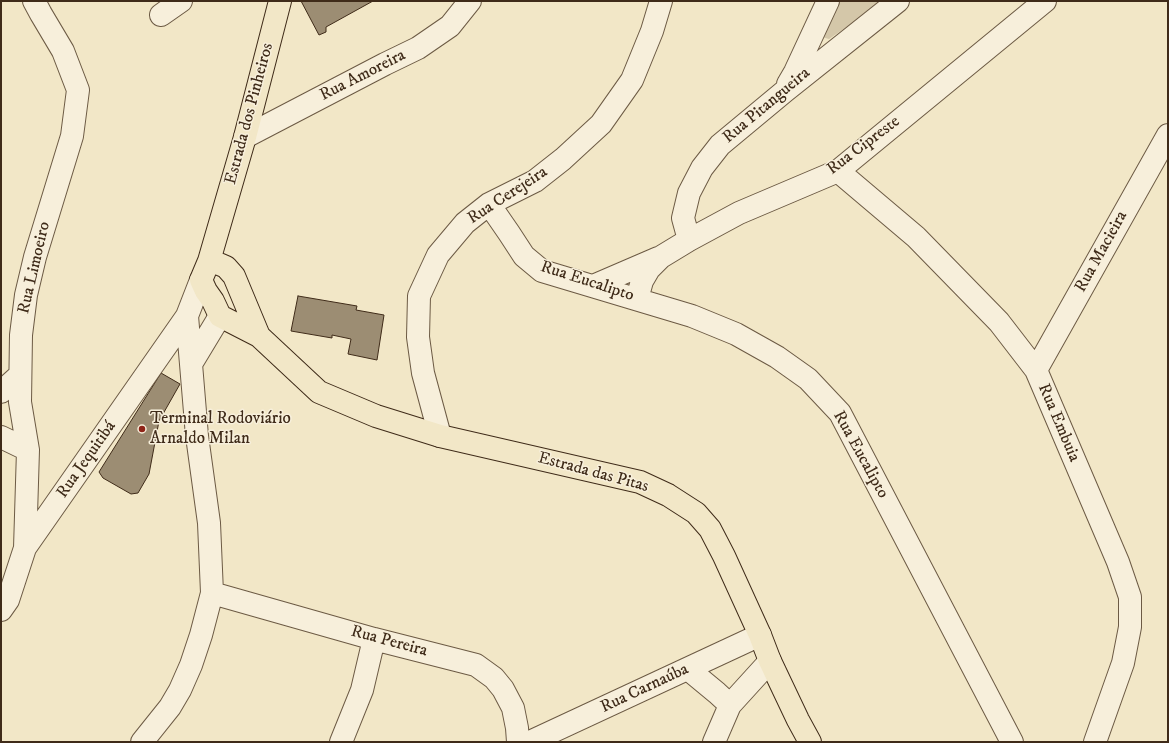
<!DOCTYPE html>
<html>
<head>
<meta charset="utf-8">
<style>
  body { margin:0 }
  #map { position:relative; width:1169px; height:743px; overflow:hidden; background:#f2e7c7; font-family:"IM FELL DW Pica",serif }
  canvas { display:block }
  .frame { position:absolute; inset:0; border:2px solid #3f2b19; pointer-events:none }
</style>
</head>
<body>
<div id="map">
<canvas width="1169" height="743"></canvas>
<div class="frame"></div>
</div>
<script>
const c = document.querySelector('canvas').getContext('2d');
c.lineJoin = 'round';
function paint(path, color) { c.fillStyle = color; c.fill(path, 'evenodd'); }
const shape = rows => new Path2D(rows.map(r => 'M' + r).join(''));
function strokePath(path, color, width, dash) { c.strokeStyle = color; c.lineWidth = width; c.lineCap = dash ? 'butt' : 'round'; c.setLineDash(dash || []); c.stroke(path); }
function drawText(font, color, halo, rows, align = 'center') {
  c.font = font + ' "IM FELL DW Pica",serif'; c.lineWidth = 3; c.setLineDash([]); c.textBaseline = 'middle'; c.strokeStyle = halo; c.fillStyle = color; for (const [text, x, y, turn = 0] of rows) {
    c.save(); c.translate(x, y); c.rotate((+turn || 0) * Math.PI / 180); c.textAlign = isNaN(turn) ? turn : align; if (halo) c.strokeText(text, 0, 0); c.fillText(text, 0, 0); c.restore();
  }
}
paint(shape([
  [837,1,881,1,880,4,829,39,822,37]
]), '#d4c7a9');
const building = shape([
  [301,1,373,1,326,27,326,32,319,35,301,1],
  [298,296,357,306,356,310,384,315,377,360,348,354,351,339,332,335,332,338,291,331,298,296],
  [161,373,180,384,159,421,149,474,138,493,131,494,103,478,99,472,161,373]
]);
paint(building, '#9c8d73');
strokePath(building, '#3f2b19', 1);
const minor = shape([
  [161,15,181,1],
  [788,84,795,72,828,1],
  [245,137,385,64,418,48,450,26,470,1],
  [838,171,916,237,999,322,1036,370,1118,562,1130,597,1130,627,1123,663,1095,742],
  [489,204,509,233,524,256,542,271,692,316,736,334,777,357,808,379,840,413,1012,742],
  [689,240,683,218,689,193,702,168,720,145,785,91,898,1],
  [593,286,658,258],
  [637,299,642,281,649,269,661,257,689,240,739,213,838,171,1045,1],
  [191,364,220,316],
  [1036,370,1168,135],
  [1,392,20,375],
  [440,436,423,373,418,337,419,296,438,255,465,223,489,204,535,181,563,159,601,124,632,80,652,31,661,1],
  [1,437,28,450],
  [25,548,28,450,20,402,21,335,26,295,35,257,72,136,78,90,63,51,41,14,34,1],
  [212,593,374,639,476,665,494,678,503,689,513,708,517,728,518,742],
  [1,610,8,600,25,548,187,316],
  [688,669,717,693,730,705],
  [142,742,170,707,180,690,191,665,201,635,212,593,209,523,197,436,187,316,201,280],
  [341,742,362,690,374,639],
  [530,742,760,635],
  [714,742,730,705,770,661]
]);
const major = shape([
  [280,1,245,137,209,261,201,280,206,291,213,301,220,316,259,336,319,392,376,416,440,436,640,482,668,495,696,513,710,529,724,556,760,635,770,661,798,720,810,742],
  [209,261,219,264,226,267,234,276,259,336]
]);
strokePath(minor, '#6c5a44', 24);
strokePath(major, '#3f2b19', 24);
strokePath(minor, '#f7efdb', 22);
strokePath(major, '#f2e7c7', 22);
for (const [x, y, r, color] of [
  [142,429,4,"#8f2418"]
]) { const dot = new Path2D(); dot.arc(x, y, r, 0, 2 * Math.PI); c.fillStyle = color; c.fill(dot); strokePath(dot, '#f7efdb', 1.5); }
drawText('17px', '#3f2b19', '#f7efdb', [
  ["Rua Amoreira",363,76,-27],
  ["Rua Pitangueira",767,106,-40],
  ["Estrada dos Pinheiros",250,114,-75],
  ["Rua Cipreste",864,146,-37],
  ["Rua Cerejeira",508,196,-33],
  ["Rua Macieira",1102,252,-61],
  ["Rua Limoeiro",35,268,-77],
  ["Rua Eucalipto",587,282,18],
  ["Rua Embuia",1058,423,67],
  ["Rua Eucalipto",860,455,61],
  ["Rua Jequitibá",87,460,-55],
  ["Estrada das Pitas",593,473,15],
  ["Rua Pereira",389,642,15],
  ["Rua Carnaúba",645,689,-25]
]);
drawText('17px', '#3f2b19', '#f7efdb', [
  ["Terminal Rodoviário",150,419],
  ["Arnaldo Milan",150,439]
], 'left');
</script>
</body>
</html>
